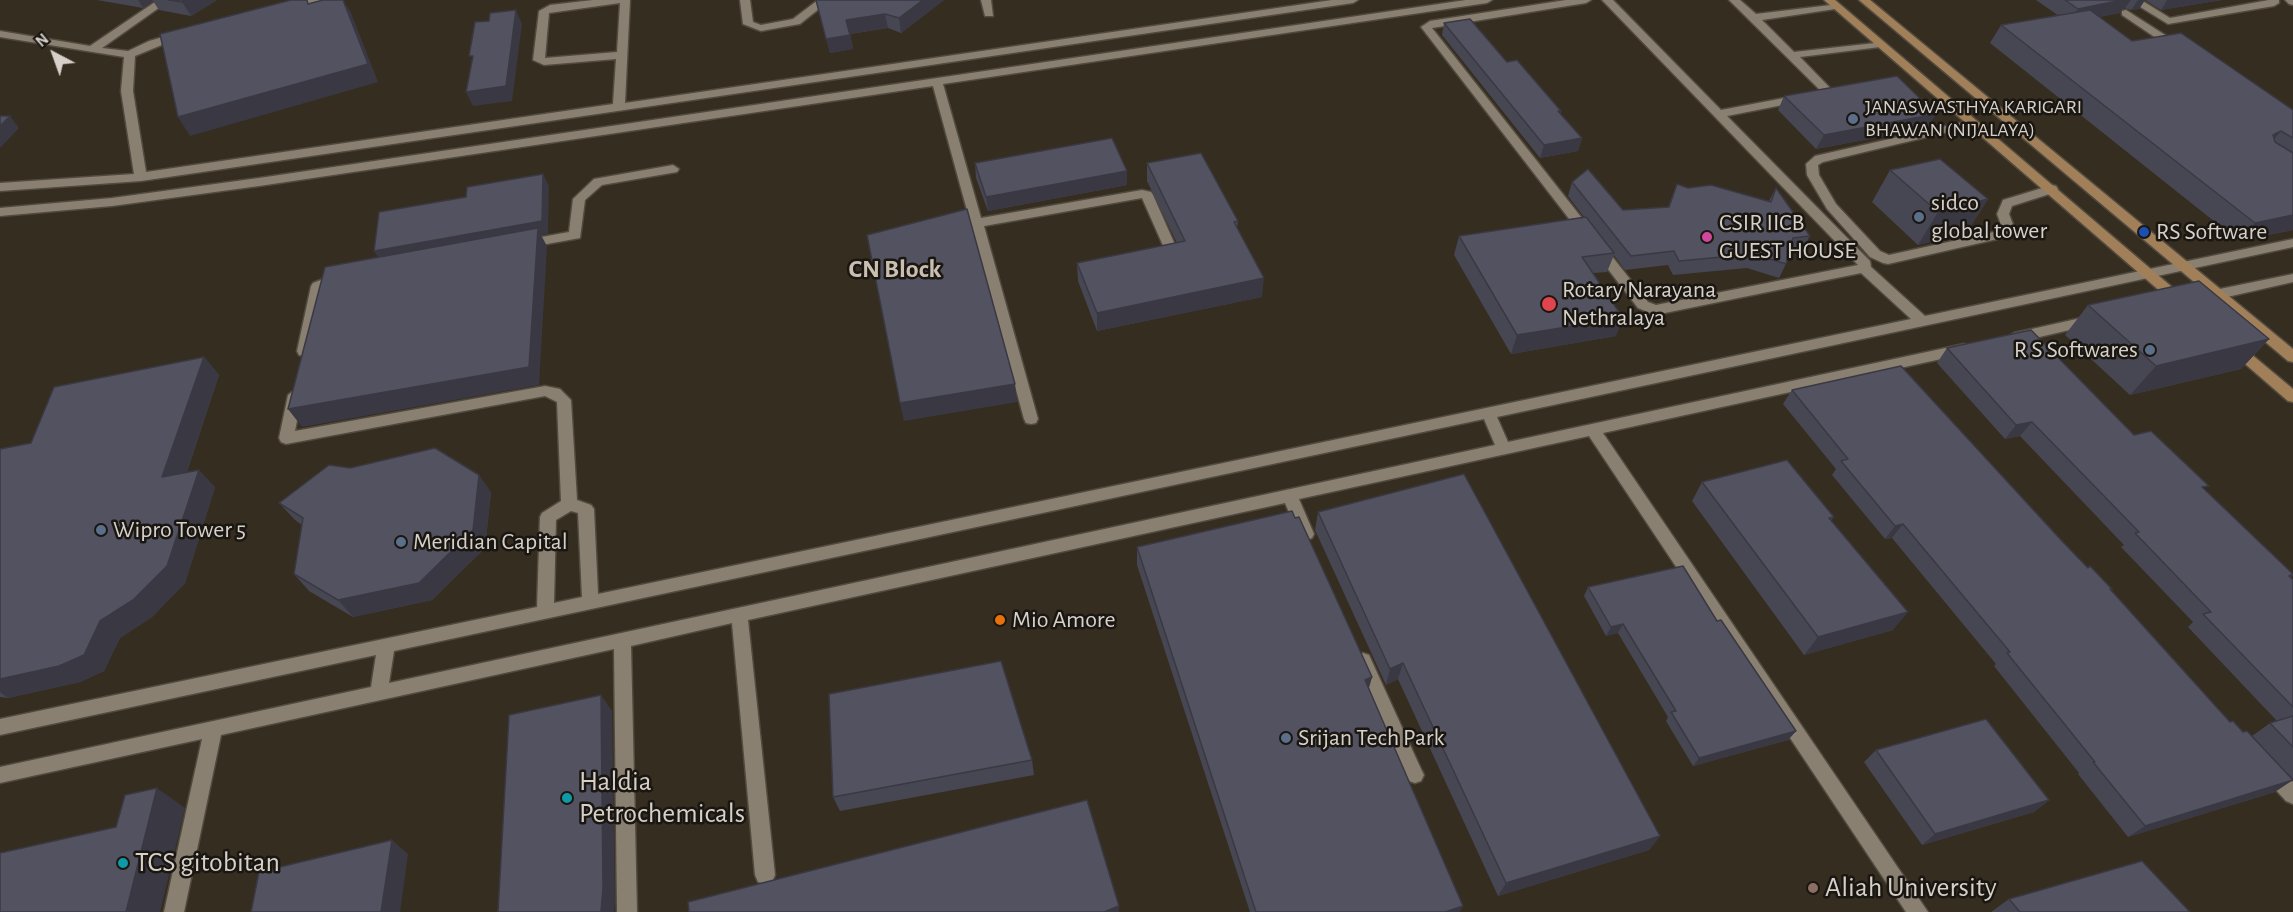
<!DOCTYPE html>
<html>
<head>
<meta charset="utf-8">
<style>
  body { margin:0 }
  #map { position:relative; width:2293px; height:912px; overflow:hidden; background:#362d21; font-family:"Alegreya Sans",sans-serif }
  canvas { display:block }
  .north { position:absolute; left:24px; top:24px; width:60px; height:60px; -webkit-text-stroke:4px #1a1611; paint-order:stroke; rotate:319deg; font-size:16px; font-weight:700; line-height:24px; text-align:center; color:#d6d0c9 }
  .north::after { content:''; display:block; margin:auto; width:21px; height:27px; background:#d6d0c9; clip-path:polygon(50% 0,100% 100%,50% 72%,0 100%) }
</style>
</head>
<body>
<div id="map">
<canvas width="2293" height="912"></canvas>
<div class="north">N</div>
</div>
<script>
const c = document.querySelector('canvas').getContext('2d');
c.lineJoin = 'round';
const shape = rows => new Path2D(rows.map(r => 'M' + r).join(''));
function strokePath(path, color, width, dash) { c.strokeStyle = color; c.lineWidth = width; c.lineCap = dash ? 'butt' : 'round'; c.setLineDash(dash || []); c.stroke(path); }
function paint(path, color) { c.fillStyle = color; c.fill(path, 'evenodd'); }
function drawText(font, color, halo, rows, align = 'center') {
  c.font = font + ' "Alegreya Sans",sans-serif'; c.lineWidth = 5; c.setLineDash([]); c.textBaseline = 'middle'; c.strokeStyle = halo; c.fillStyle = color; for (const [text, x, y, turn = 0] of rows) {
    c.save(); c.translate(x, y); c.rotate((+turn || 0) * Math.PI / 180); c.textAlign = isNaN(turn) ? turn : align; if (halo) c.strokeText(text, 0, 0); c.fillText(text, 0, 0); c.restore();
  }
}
const minor = shape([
  [158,0,170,0,102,48,128,51,149,41,177,33,181,32,186,35,135,56,133,91,146,172,613,104,616,59,544,65,533,60,539,11,550,5,593,0,630,0,625,103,1332,0,1358,0,1353,3,141,181,0,191,0,183,134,174,121,91,124,57,0,37,0,31,90,46,158,0],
  [620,3,617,52,545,58,549,13,620,3],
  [308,0,326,0,292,10,287,7,308,0],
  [740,0,750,0,753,22,761,25,793,19,818,0,830,0,800,24,761,31,743,24,740,0],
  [981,0,991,0,993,16,985,16,981,0],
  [1466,0,1492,0,1487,3,943,84,981,218,1142,190,1151,192,1153,195,1176,247,1170,251,1165,250,1142,198,984,226,1038,419,1036,423,1031,424,1026,423,1024,419,933,86,259,186,112,206,0,216,0,208,112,198,259,178,1466,0],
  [1566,0,1591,0,1586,3,1432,28,1648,302,1656,305,1858,265,1602,0,1613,0,1721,110,1821,91,1729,0,1740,0,1756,14,1839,4,1839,8,1835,9,1762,20,1794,52,1884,42,1884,46,1880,47,1800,57,1833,91,1833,95,1727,116,1870,261,1871,267,1925,316,2293,239,2293,247,1497,417,1508,442,1964,344,1969,346,1971,349,1969,352,1964,354,1603,433,1928,912,1906,912,1589,436,1299,499,1314,534,1312,538,1306,540,1300,538,1285,503,748,620,775,875,772,882,765,884,758,882,755,875,732,623,631,646,637,912,617,912,614,649,221,735,184,912,164,912,202,739,0,783,0,767,371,687,376,655,0,735,0,719,537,607,540,517,542,513,561,501,557,402,545,396,286,444,281,442,279,438,288,395,295,390,302,395,295,431,545,386,560,389,571,400,577,500,591,505,594,509,598,594,1911,319,1861,273,1655,315,1638,308,1421,27,1430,21,1566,0],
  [1484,419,1495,445,389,683,394,651,1484,419],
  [571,511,578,513,582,597,554,603,556,520,571,511],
  [2129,0,2141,0,2170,18,2269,0,2279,0,2279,3,2274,6,2168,24,2129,0],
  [2285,0,2293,0,2293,5,2289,4,2285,0],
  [2126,10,2179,44,2179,48,2171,48,2122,15,2122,11,2126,10],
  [1973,120,1977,121,1977,125,1823,162,1818,165,1819,175,1836,204,1880,251,1889,255,2003,230,1997,214,2003,200,2052,185,2056,186,2058,189,2056,192,2012,206,2009,214,2016,232,2015,235,1888,264,1883,263,1870,257,1827,209,1807,175,1806,164,1815,156,1973,120],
  [673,165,679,169,677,172,602,185,585,200,580,238,525,248,519,244,525,240,569,232,573,199,594,179,673,165],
  [339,273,344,274,346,277,344,280,324,289,311,351,304,356,299,355,297,351,311,286,313,283,339,273],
  [2293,274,2293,282,2205,302,2198,297,2205,292,2293,274],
  [2090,316,2097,321,2095,324,2014,343,2007,338,2014,333,2090,316],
  [1363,653,1369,655,1421,769,1424,775,1421,781,1415,783,1409,781,1354,660,1357,655,1363,653],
  [2270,763,2276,765,2293,782,2293,804,2286,801,2264,777,2261,771,2264,765,2270,763]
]);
const major = shape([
  [1824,0,1835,0,2186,299,2188,302,2186,305,2176,305,1824,0],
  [1859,0,1870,0,2293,349,2293,362,2288,361,1859,0],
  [2234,342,2239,344,2293,389,2293,402,2288,401,2229,350,2227,347,2229,344,2234,342]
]);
strokePath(minor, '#514a3f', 3);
strokePath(major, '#514a3f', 3);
paint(minor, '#8a8072');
paint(major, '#a17f59');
paint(shape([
  [97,0,217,0,191,16,159,10,153,1,143,8],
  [816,0,944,0,901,33,888,28,850,34,853,49,830,53],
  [2036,0,2145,0,2139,9,2131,10,2125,8,2122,9,2120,13,2099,17,2132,41,2293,110,2293,230,2239,241,1990,43,2001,25,2059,16],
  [2145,0,2222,0,2161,10],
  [1444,23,1507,62,1561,111,1560,114,1582,138,1578,151,1540,158,1442,35],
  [1784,96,1928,128,1816,149,1778,110],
  [975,163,1127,185,988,211,976,178],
  [1147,163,1238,221,1237,228,1262,297,1097,331,1078,281,1077,263,1177,243,1147,181],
  [1890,170,1988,199,1967,232,1918,245,1872,202],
  [1572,182,1623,210,1668,207,1677,184,1688,188,1769,201,1776,188,1810,236,1802,250,1790,251,1786,264,1779,278,1747,268,1673,275,1668,265,1625,270,1614,255,1607,272,1593,273,1616,336,1511,354,1454,255,1459,236,1584,217,1568,196],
  [2088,305,2269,339,2241,369,2130,395,2065,335],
  [1947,348,2134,435,2205,490,2293,575,2291,577,2293,580,2293,779,2252,736,2270,723,2277,721,2188,627,2193,622,2121,547,2124,545,2020,436,2005,439,1937,363],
  [204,357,219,375,187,472,215,487,185,583,152,617,120,638,104,671,80,682,8,698,0,697,0,449,31,443],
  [1792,390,2062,541,2088,568,2111,590,2275,792,2128,837,2078,774,2079,773,1994,666,1996,664,1892,538,1885,539,1832,475,1836,469,1783,404],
  [1702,482,1834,517,1831,520,1893,630,1804,655,1692,501],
  [491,492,485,548,432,600,353,617,309,591,294,574,302,525,295,520,279,503],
  [1318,512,1660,836,1649,850,1498,896,1398,679,1386,685,1315,530],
  [1137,547,1372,677,1369,688,1460,912,1250,912,1137,565],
  [1588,587,1717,621,1796,731,1788,740,1693,766,1666,721,1668,717,1618,633,1606,636,1584,596],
  [1876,750,2049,800,2034,812,1922,845,1864,762],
  [1032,760,1034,775,840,811,833,797],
  [2009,899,2190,912,1991,912]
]), '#474753');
paint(shape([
  [138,0,152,0,153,1,143,8],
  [186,0,217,0,191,16,182,2],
  [343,0,351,13,378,82,190,136,178,117],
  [923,0,944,0,901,33,899,18],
  [2122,0,2131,0,2125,8,2122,9,2120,13,2069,23,2078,9],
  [2138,0,2145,0,2139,9,2131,10],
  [2167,0,2222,0,2161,10],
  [516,10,522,24,512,101,473,106,466,92],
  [885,14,888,28,849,34,846,20],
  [850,35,853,49,830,53,826,39],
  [1936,114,1928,128,1816,149,1824,135],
  [10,116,19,128,0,148,0,126],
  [2281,131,2266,149,2273,135],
  [1582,138,1578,151,1540,158,1544,145],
  [1127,171,1127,185,988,211,986,197],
  [543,174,549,186,548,234,541,235,547,246,539,385,302,427,288,409,382,263,374,251],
  [1988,199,1967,232,1918,245,1938,212],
  [2293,215,2293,230,2239,241,2255,223],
  [1264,278,1262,297,1097,331,1097,313],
  [1623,318,1616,336,1511,354,1517,335],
  [2269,339,2241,369,2130,395,2156,366],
  [204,357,219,375,179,495,162,477],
  [1015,384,1017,402,904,421,900,403],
  [2032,422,2020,436,2005,439,2016,425],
  [199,470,215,487,185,583,152,617,120,638,104,671,80,682,8,698,0,692,0,679],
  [479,475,491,492,485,548,432,600,353,617,338,600],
  [1903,524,1892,538,1885,539,1895,526],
  [1908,612,1893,630,1804,655,1818,637],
  [1623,624,1618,633,1606,636,1611,627],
  [1403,663,1398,679,1386,685,1390,669],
  [1372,677,1367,693,1365,680],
  [601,695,612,711,615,902,614,912,601,912],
  [1796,731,1788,740,1693,766,1699,758],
  [2293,780,2275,792,2128,837,2145,826],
  [157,788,185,808,160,912,126,912],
  [2049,800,2034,812,1922,845,1935,834],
  [1660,836,1649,850,1498,896,1506,883],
  [392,840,408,854,400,912,381,912],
  [1119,906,1119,912,1104,912],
  [1463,906,1460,912,1445,912]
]), '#3a3943');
const building = shape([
  [168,0,186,0,182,2,168,0],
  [291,0,307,0,308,4,323,0,343,0,368,64,178,117,160,34,291,0],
  [816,0,923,0,899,18,885,14,846,20,850,35,826,39,816,0],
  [2065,0,2122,0,2078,9,2065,0],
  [516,10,506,86,466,92,473,56,469,56,475,22,489,21,490,13,516,10],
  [2090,10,2132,41,2181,33,2293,110,2293,138,2281,131,2273,135,2275,142,2293,153,2293,215,2255,223,2001,25,2090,10],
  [1470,19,1507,62,1517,60,1561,111,1558,111,1582,138,1544,145,1444,23,1470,19],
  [1897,76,1936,114,1824,135,1784,96,1897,76],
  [0,116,10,116,0,126,0,116],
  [1112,138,1127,171,986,197,975,163,1112,138],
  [1201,153,1238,221,1234,222,1264,278,1097,313,1077,263,1185,241,1147,163,1201,153],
  [1940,159,1988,199,1938,212,1890,170,1940,159],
  [1588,169,1623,210,1669,207,1677,184,1688,188,1711,185,1771,202,1776,188,1810,236,1793,238,1786,264,1754,254,1679,261,1674,251,1631,256,1572,182,1588,169],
  [543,174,542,221,374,251,379,212,466,197,467,187,543,174],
  [967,209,1015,384,900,403,867,235,967,209],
  [1586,217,1614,253,1582,257,1623,318,1517,335,1459,236,1586,217],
  [538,228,529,367,288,409,325,267,538,228],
  [2199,281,2269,339,2156,366,2088,305,2199,281],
  [2031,330,2134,435,2151,431,2209,486,2202,487,2293,574,2289,576,2293,580,2293,707,2203,614,2211,612,2135,533,2139,532,2032,422,2016,425,1947,348,2031,330],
  [204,357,162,477,199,470,167,566,133,600,100,621,84,655,59,666,0,679,0,449,31,443,54,387,204,357],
  [1901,366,2062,541,2088,568,2090,566,2112,589,2110,589,2230,722,2233,721,2243,732,2247,731,2293,780,2145,826,2093,762,2095,762,2007,653,2010,652,1903,524,1895,526,1841,461,1848,459,1792,390,1901,366],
  [435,448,479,475,473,530,419,583,338,600,294,574,303,518,279,503,329,465,350,468,435,448],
  [1787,460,1834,517,1829,518,1908,612,1818,637,1702,482,1787,460],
  [1464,474,1660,836,1506,883,1403,663,1390,669,1318,512,1464,474],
  [1292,511,1295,518,1299,517,1372,677,1365,680,1463,906,1445,912,1256,912,1137,547,1292,511],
  [1683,566,1717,621,1721,620,1796,731,1699,758,1671,712,1676,711,1623,624,1611,627,1588,587,1683,566],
  [1001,661,1032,760,833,797,829,694,1001,661],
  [601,695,603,888,601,912,498,912,509,715,601,695],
  [2293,716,2293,747,2270,723,2293,716],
  [1986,719,2049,800,1935,834,1876,750,1986,719],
  [157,788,126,912,0,912,0,853,116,827,125,795,157,788],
  [1087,800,1119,906,1104,912,689,912,688,902,1087,800],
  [392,840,381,912,251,912,259,872,392,840],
  [2142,861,2190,912,2020,912,2009,899,2142,861]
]);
paint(building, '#535260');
strokePath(building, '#3a3943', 1.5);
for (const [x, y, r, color] of [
  [1853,119,6,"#5c6f8a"],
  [1919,217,6,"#5c6f8a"],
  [2144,232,6,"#1a4fb4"],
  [1707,237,6,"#d1479c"],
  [1549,304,8,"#e0444e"],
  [2150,350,6,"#5c6f8a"],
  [101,530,6,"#5c6f8a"],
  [401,542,6,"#5c6f8a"],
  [1000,620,6,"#e8710a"],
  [1286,738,6,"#5c6f8a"],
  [567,798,6,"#0f9aa8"],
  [123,863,6,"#0f9aa8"],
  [1813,888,6,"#8d6e63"]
]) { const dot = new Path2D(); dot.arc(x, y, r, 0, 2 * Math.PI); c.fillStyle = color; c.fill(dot); strokePath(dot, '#1a1611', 2); }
drawText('20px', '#d6d0c9', '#1a1611', [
  ["JANASWASTHYA KARIGARI",1865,107],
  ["BHAWAN (NIJALAYA)",1865,130]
], 'left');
drawText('24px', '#d6d0c9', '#1a1611', [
  ["sidco",1931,203],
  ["global tower",1931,231],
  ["CSIR IICB",1719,223],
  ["GUEST HOUSE",1719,251],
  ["RS Software",2156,232],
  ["Rotary Narayana",1562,290],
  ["Nethralaya",1562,318],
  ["R S Softwares",2138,350,"right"],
  ["Wipro Tower 5",113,530],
  ["Meridian Capital",413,542],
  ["Mio Amore",1012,620],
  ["Srijan Tech Park",1298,738]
], 'left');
drawText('bold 26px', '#c9beaf', '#1a1611', [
  ["CN Block",895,269]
]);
drawText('28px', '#d6d0c9', '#1a1611', [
  ["Haldia",579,782],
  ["Petrochemicals",579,814],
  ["TCS gitobitan",135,863],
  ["Aliah University",1825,888]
], 'left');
</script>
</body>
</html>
